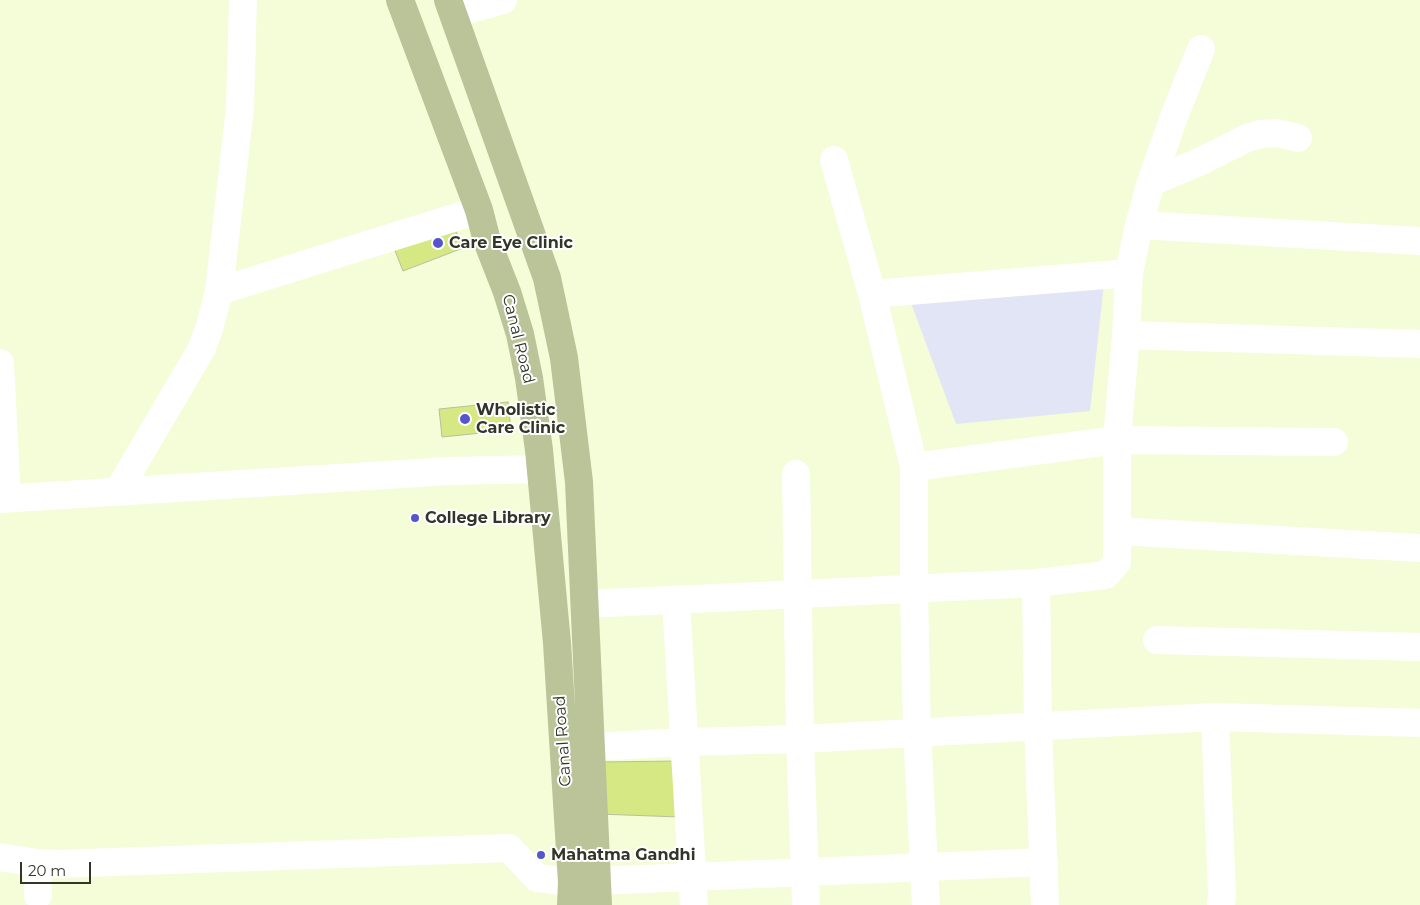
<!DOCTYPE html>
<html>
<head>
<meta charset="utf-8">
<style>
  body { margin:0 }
  #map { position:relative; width:1420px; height:905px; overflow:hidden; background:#f4fcd8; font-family:Montserrat,sans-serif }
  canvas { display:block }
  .scale { position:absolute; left:20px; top:862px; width:71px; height:22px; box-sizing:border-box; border:2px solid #323528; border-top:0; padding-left:6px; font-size:15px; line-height:18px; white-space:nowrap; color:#323528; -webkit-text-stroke:4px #fff; paint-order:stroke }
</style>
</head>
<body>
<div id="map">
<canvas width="1420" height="905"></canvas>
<div class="scale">20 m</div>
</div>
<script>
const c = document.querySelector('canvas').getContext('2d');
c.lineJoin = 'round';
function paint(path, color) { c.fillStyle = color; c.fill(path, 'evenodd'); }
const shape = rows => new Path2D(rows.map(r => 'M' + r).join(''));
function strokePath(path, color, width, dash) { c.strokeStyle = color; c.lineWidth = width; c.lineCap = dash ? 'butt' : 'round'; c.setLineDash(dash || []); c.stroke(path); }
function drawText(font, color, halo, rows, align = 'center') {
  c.font = font + ' Montserrat,sans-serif'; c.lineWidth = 4; c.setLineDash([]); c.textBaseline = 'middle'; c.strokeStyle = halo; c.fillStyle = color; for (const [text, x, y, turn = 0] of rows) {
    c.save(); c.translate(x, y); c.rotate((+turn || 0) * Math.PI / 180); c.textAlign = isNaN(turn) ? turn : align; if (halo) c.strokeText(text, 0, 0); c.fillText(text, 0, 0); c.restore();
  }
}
paint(shape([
  [1106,265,1090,411,956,424,905,287]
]), '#e2e5f5');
const building = shape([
  [451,219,463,248,403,271,392,243,451,219],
  [508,402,511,430,442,437,439,409,508,402],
  [681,761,680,817,598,814,596,762,681,761]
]);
paint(building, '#d6e884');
strokePath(building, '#b8bf9d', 1);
strokePath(shape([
  [453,14,503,0],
  [834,160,872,294,914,467,914,589,917,732,926,905],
  [1151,182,1197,163,1247,138,1260,134,1277,133,1298,138],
  [1139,225,1420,241],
  [219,291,479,210],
  [872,294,1129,273],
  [1126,335,1420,344],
  [0,363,7,498],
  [914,467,1117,440,1334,442],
  [796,474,800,739,806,905],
  [118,491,201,350,209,329,219,291,240,108,243,0],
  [0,499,450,471,541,469],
  [1118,531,1420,548],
  [1036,583,1038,727,1045,905],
  [676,600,694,905],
  [585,604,1036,583,1106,575,1117,562,1117,440,1126,335,1129,273,1139,225,1151,182,1175,114,1201,49],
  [1157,640,1420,647],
  [1215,717,1222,895,1221,905],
  [590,747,684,742,800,739,1215,717,1420,723],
  [0,857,37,863,58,864,509,848,537,878,572,882],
  [37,863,38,895],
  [597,881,1044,862]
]), '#fff', 28);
strokePath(shape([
  [400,0,479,210,487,241,507,292,520,334,529,378,539,450,557,643,572,882,571,905],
  [448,0,547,278,564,358,579,482,598,905]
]), '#bbc398', 28);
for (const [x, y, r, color] of [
  [438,243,6,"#55c"],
  [465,419,6,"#55c"],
  [415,518,5,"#55c"],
  [541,855,5,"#55c"]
]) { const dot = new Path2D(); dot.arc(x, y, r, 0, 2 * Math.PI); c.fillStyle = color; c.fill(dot); strokePath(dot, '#fff', 2); }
drawText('bold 16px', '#323528', '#fff', [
  ["Care Eye Clinic",449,243],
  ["Wholistic",476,410],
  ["Care Clinic",476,428],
  ["College Library",425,518],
  ["Mahatma Gandhi",551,855]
], 'left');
drawText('16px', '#323528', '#fff', [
  ["Canal Road",518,339,76],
  ["Canal Road",563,741,-94]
]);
</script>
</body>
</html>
